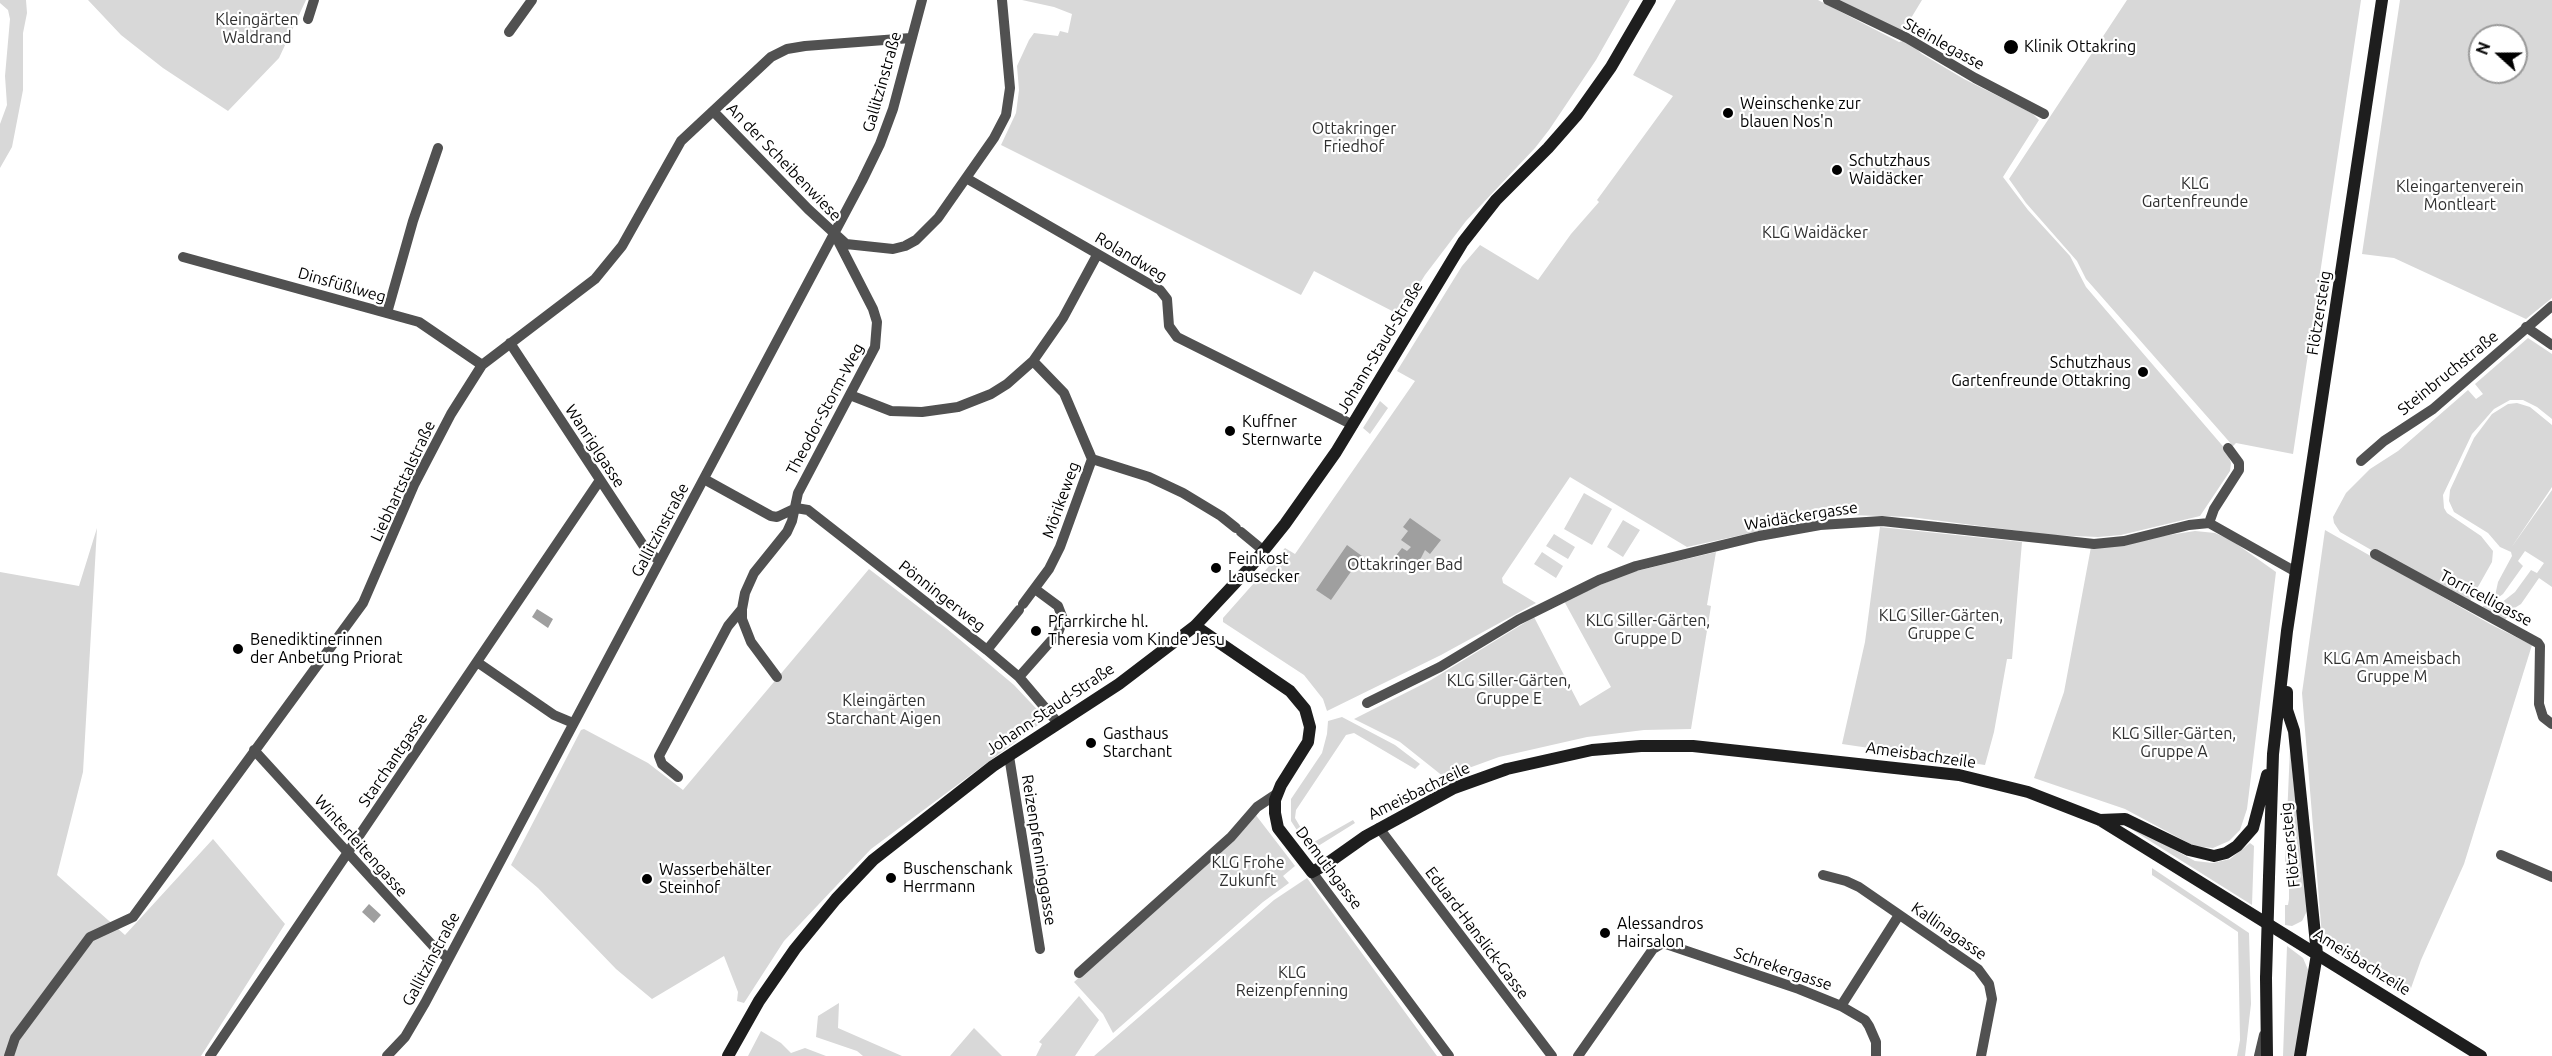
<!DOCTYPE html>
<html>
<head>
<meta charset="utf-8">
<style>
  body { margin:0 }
  #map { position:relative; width:2552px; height:1056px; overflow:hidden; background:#fff; font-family:Ubuntu,sans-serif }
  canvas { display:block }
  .north { position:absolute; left:2468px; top:24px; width:60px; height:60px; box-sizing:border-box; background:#fff; border:2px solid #999; border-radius:50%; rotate:291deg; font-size:16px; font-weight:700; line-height:24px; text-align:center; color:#000 }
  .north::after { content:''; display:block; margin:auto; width:21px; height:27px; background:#000; clip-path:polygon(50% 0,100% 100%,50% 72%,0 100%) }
</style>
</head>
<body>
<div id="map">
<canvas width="2552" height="1056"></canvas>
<div class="north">N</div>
</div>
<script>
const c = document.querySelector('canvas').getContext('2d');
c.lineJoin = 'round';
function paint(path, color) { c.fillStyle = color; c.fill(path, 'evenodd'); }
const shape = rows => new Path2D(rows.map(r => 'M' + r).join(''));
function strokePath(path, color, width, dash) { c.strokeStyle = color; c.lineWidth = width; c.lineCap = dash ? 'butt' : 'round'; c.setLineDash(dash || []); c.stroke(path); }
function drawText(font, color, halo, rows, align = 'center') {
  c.font = font + ' Ubuntu,sans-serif'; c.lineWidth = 4.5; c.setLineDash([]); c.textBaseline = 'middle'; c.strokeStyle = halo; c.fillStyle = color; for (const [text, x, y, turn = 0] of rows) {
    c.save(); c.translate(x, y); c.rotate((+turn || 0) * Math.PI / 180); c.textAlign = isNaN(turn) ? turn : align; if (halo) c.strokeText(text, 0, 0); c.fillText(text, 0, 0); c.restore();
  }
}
paint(shape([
  [0,0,26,0,27,13,23,33,23,90,12,147,0,168,0,124,7,105,5,76,10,19,8,10,0,3],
  [88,0,306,0,279,58,228,111,163,68,121,35],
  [1022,0,1630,0,1596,60,1549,130,1535,148,1466,221,1425,275,1400,315,1314,271,1301,295,1001,145,1016,113,1019,90,1017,66,1029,40,1034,33,1058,36,1060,31,1068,33,1072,14,1054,7],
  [1676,0,1818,0,1899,42,1906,40,1922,54,1964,79,2032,113,2039,120,2003,177,2028,210,2070,256,2086,287,2227,451,2231,463,2230,471,2200,516,2121,535,2098,537,2051,535,1910,517,1850,515,1828,516,1687,547,1570,477,1502,578,1503,583,1536,603,1441,655,1327,711,1323,699,1304,675,1223,622,1223,618,1285,548,1295,554,1415,381,1397,371,1462,266,1480,245,1538,280,1571,234,1599,202,1597,200,1673,96,1633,75],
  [1836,0,1922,0,1902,33],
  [2127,0,2361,0,2293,454,2236,443,2233,446,2086,279,2077,261,2026,203,2009,179],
  [2400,0,2552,0,2552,298,2526,319,2394,258,2362,254],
  [2480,36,2516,36,2516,72,2480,72],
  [2528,338,2552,354,2552,419,2537,407,2523,400,2510,400,2494,409,2472,434,2443,495,2444,508,2447,513,2481,536,2493,551,2492,562,2470,601,2380,555,2340,532,2334,523,2333,517,2346,493,2370,469,2398,451,2468,390,2476,399,2483,394,2475,384],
  [1380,401,1388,408,1370,434,1363,428],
  [2517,403,2530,407,2552,425,2552,487,2511,548,2552,490,2552,587,2539,578,2521,604,2513,609,2501,603,2515,592,2531,570,2537,573,2544,563,2525,551,2518,561,2523,566,2503,594,2499,597,2495,596,2498,582,2512,556,2511,552,2500,547,2488,533,2454,512,2449,501,2450,490,2474,438,2492,414,2508,404],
  [1584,493,1612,509,1592,545,1564,529],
  [1623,520,1640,530,1623,557,1607,547],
  [1880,527,2022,542,2012,659,2007,659,1994,732,1985,765,1842,744,1865,642],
  [97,528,83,772,57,875,125,935,213,839,285,924,201,1056,0,1056,0,572,79,586],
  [2325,530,2490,624,2532,645,2464,864,2421,960,2410,991,2322,936,2302,693],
  [2195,531,2215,533,2231,540,2276,572,2247,809,2240,830,2229,841,2213,848,2194,846,2125,809,2034,778,2064,692,2091,547],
  [1554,534,1575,547,1568,559,1546,546],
  [1542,552,1563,566,1556,578,1534,564],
  [1716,552,1707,605,1711,606,1691,729,1644,730,1587,737,1499,757,1444,777,1400,742,1354,719,1431,680,1534,617,1580,706,1611,687,1564,601,1628,573],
  [869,569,946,628,1014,685,1046,719,871,849,784,941,744,1003,737,1001,738,992,724,956,652,999,616,969,538,888,511,865,581,730,584,729,648,763,683,790],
  [2491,604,2509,615,2504,621,2483,609,2483,606],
  [1342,717,1395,745,1420,764,1415,769,1354,733,1346,735,1296,810,1295,818,1305,835,1314,842,1353,820,1355,823,1315,848,1302,838,1291,821,1291,799,1322,753,1327,734,1328,721],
  [2290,748,2307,911,2302,921,2292,926,2285,925,2285,905,2288,905,2289,899,2289,865,2285,864],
  [1255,814,1295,866,1283,876,1289,883,1263,902,1113,1033,1103,1014,1074,982,1163,904],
  [2132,827,2195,861,2213,863,2230,859,2250,843,2254,846,2252,905,2131,829],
  [2152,868,2249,933,2251,1004,2245,1056,2237,1056,2240,1040,2238,932,2152,875],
  [1307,878,1437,1056,1094,1056,1274,900],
  [2287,946,2303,958,2309,972,2295,1056,2283,1056],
  [1079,996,1099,1020,1075,1056,1036,1056,1042,1044,1039,1042],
  [839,1003,838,1028,902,1056,863,1056,857,1051,816,1037,818,1016],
  [974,1028,1002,1056,950,1056],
  [761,1031,781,1043,791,1053,805,1048,826,1056,748,1056]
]), '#d8d8d8');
paint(shape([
  [1410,518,1441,540,1430,554,1425,550,1414,572,1394,558,1402,548,1407,551,1411,547,1401,540,1408,531,1403,527],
  [1347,545,1362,556,1331,600,1316,590],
  [537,609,553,619,548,628,532,617],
  [369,904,381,915,374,923,362,912]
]), '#9f9f9f');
strokePath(shape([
  [1828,0,1907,38,1975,78,2044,114],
  [308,19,314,0],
  [509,32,532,0],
  [713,111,808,209,846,244,893,249,905,246,916,240,938,218,994,138,1006,115,1010,88,1002,0],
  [966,178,1160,290,1167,299,1169,326,1177,337,1353,425],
  [183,257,419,322,482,365],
  [387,313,413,221,438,148],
  [2526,327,2552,345],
  [510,343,647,551,660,561],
  [850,395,891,411,922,412,958,407,991,394,1007,384,1033,361,1063,318,1097,255],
  [1092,459,1149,477,1183,493,1221,516,1236,528],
  [2361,461,2384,441,2433,409,2552,306],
  [704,479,771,516,777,517,796,508],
  [796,508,808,510,987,650,1019,677,1058,723],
  [2209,523,2214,509,2239,470,2239,463,2228,448],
  [1241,532,1264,551],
  [2375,554,2538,643,2540,646,2539,704,2543,717,2552,724],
  [1023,604,1049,569,1060,547,1092,459,1064,393,1033,361],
  [742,609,742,619,751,642,777,677],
  [987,650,1019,610],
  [477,662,554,715,573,723],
  [1019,677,1058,633,1063,619,1058,606,1035,589],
  [1367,703,1440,667,1518,620,1599,580,1636,566,1759,536,1820,525,1882,521,2094,544,2124,541,2189,525,2209,523,2296,572],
  [254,750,434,947,448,958],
  [1009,756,1040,949],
  [678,777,662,764,659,756,728,626,742,609,745,593,754,573,787,532,792,521,798,493,875,347,877,322,873,309,835,235],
  [1379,828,1552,1056],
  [2501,855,2552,877],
  [1312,872,1449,1056],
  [1823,875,1846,881,1859,887,1978,969,1989,984,1992,999,1981,1056],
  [1079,973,1231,837,1257,807,1278,793],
  [1841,1006,1899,915],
  [9,1056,15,1038,90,937,133,917,363,603,414,485,451,414,482,365,595,279,622,246,681,141,771,57,787,49,805,46,911,38],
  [210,1056,600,480],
  [387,1056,405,1037,425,1003,862,181,880,144,893,109,922,0],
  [1578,1056,1653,949,1663,943,1799,989,1841,1006,1865,1020,1869,1026,1876,1042,1876,1056],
  [2259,1056,2264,1035]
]), '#515151', 10);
strokePath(shape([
  [1195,626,1290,691,1305,709,1310,727,1308,742,1281,785,1275,800,1275,813,1278,828,1312,872,1325,865,1366,836,1454,788,1507,769,1592,750,1641,746,1693,746,1959,775,2028,792,2100,820,2481,1056],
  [2287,692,2287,710,2294,731,2317,954,2300,1056],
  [2100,820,2125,819,2189,850,2214,856,2226,853,2237,846,2253,828,2267,775],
  [2269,877,2273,754,2287,631,2382,0],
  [2266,978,2267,1056],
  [728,1056,759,1001,795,949,836,899,873,860,993,766,1119,684,1195,626,1252,565,1285,524,1336,452,1463,242,1496,200,1548,148,1577,115,1611,67,1650,0]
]), '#1e1e1e', 12);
strokePath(shape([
  [2266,978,2269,877]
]), '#1e1e1e', 12);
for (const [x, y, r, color] of [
  [2011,47,8,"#000"],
  [1728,113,6,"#000"],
  [1837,170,6,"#000"],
  [2143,372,6,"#000"],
  [1230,431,6,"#000"],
  [1216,568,6,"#000"],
  [1036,631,6,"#000"],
  [238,649,6,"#000"],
  [1091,743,6,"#000"],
  [891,878,6,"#000"],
  [647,879,6,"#000"],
  [1605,933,6,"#000"]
]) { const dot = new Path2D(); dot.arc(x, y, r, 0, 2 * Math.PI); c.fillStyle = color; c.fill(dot); strokePath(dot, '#fff', 2); }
drawText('16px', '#2f2f2f', '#fff', [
  ["Kleingärten",257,20],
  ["Waldrand",257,38],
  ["Ottakringer",1354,129],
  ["Friedhof",1354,147],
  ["KLG",2195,184],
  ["Gartenfreunde",2195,202],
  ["Kleingartenverein",2460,187],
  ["Montleart",2460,205],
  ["KLG Waidäcker",1815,233],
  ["Ottakringer Bad",1405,565],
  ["KLG Siller-Gärten,",1941,616],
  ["Gruppe C",1941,634],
  ["KLG Siller-Gärten,",1648,621],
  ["Gruppe D",1648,639],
  ["KLG Am Ameisbach",2392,659],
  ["Gruppe M",2392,677],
  ["KLG Siller-Gärten,",1509,681],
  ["Gruppe E",1509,699],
  ["Kleingärten",884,701],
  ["Starchant Aigen",884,719],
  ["KLG Siller-Gärten,",2174,734],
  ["Gruppe A",2174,752],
  ["KLG Frohe",1248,863],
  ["Zukunft",1248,881],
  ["KLG",1292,973],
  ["Reizenpfenning",1292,991]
]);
drawText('16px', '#000', '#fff', [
  ["Steinlegasse",1944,44,29],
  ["Gallitzinstraße",882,82,-74],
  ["An der Scheibenwiese",784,162,46],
  ["Rolandweg",1131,257,31],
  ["Dinsfüßlweg",342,285,16],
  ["Flötzersteig",2319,313,-81],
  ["Johann-Staud-Straße",1380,347,-59],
  ["Steinbruchstraße",2448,373,-39],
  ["Theodor-Storm-Weg",825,409,-62],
  ["Wanriglgasse",595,446,57],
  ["Liebhartstalstraße",403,481,-65],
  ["Mörikeweg",1061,500,-70],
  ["Waidäckergasse",1801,516,-9],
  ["Gallitzinstraße",660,530,-62],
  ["Pönningerweg",942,596,38],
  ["Torricelligasse",2486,598,28],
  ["Johann-Staud-Straße",1050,709,-34],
  ["Ameisbachzeile",1921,755,8],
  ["Starchantgasse",393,760,-56],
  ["Ameisbachzeile",1419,791,-26],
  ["Flötzersteig",2290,845,-96],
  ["Winterleitengasse",361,846,48],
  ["Reizenpfenninggasse",1039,850,81],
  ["Demuthgasse",1329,868,53],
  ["Kallinagasse",1949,931,35],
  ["Eduard-Hanslick-Gasse",1477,933,53],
  ["Gallitzinstraße",431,959,-62],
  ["Ameisbachzeile",2362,962,32],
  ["Schrekergasse",1783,969,19]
]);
drawText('16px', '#000', '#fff', [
  ["Klinik Ottakring",2024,47],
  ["Weinschenke zur",1740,104],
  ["blauen Nos'n",1740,122],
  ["Schutzhaus",1849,161],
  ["Waidäcker",1849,179],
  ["Schutzhaus",2131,363,"right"],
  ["Gartenfreunde Ottakring",2131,381,"right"],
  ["Kuffner",1242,422],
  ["Sternwarte",1242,440],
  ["Feinkost",1228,559],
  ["Lausecker",1228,577],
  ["Pfarrkirche hl.",1048,622],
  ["Theresia vom Kinde Jesu",1048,640],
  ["Benediktinerinnen",250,640],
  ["der Anbetung Priorat",250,658],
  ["Gasthaus",1103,734],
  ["Starchant",1103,752],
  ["Buschenschank",903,869],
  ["Herrmann",903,887],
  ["Wasserbehälter",659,870],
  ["Steinhof",659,888],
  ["Alessandros",1617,924],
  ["Hairsalon",1617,942]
], 'left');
</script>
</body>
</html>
